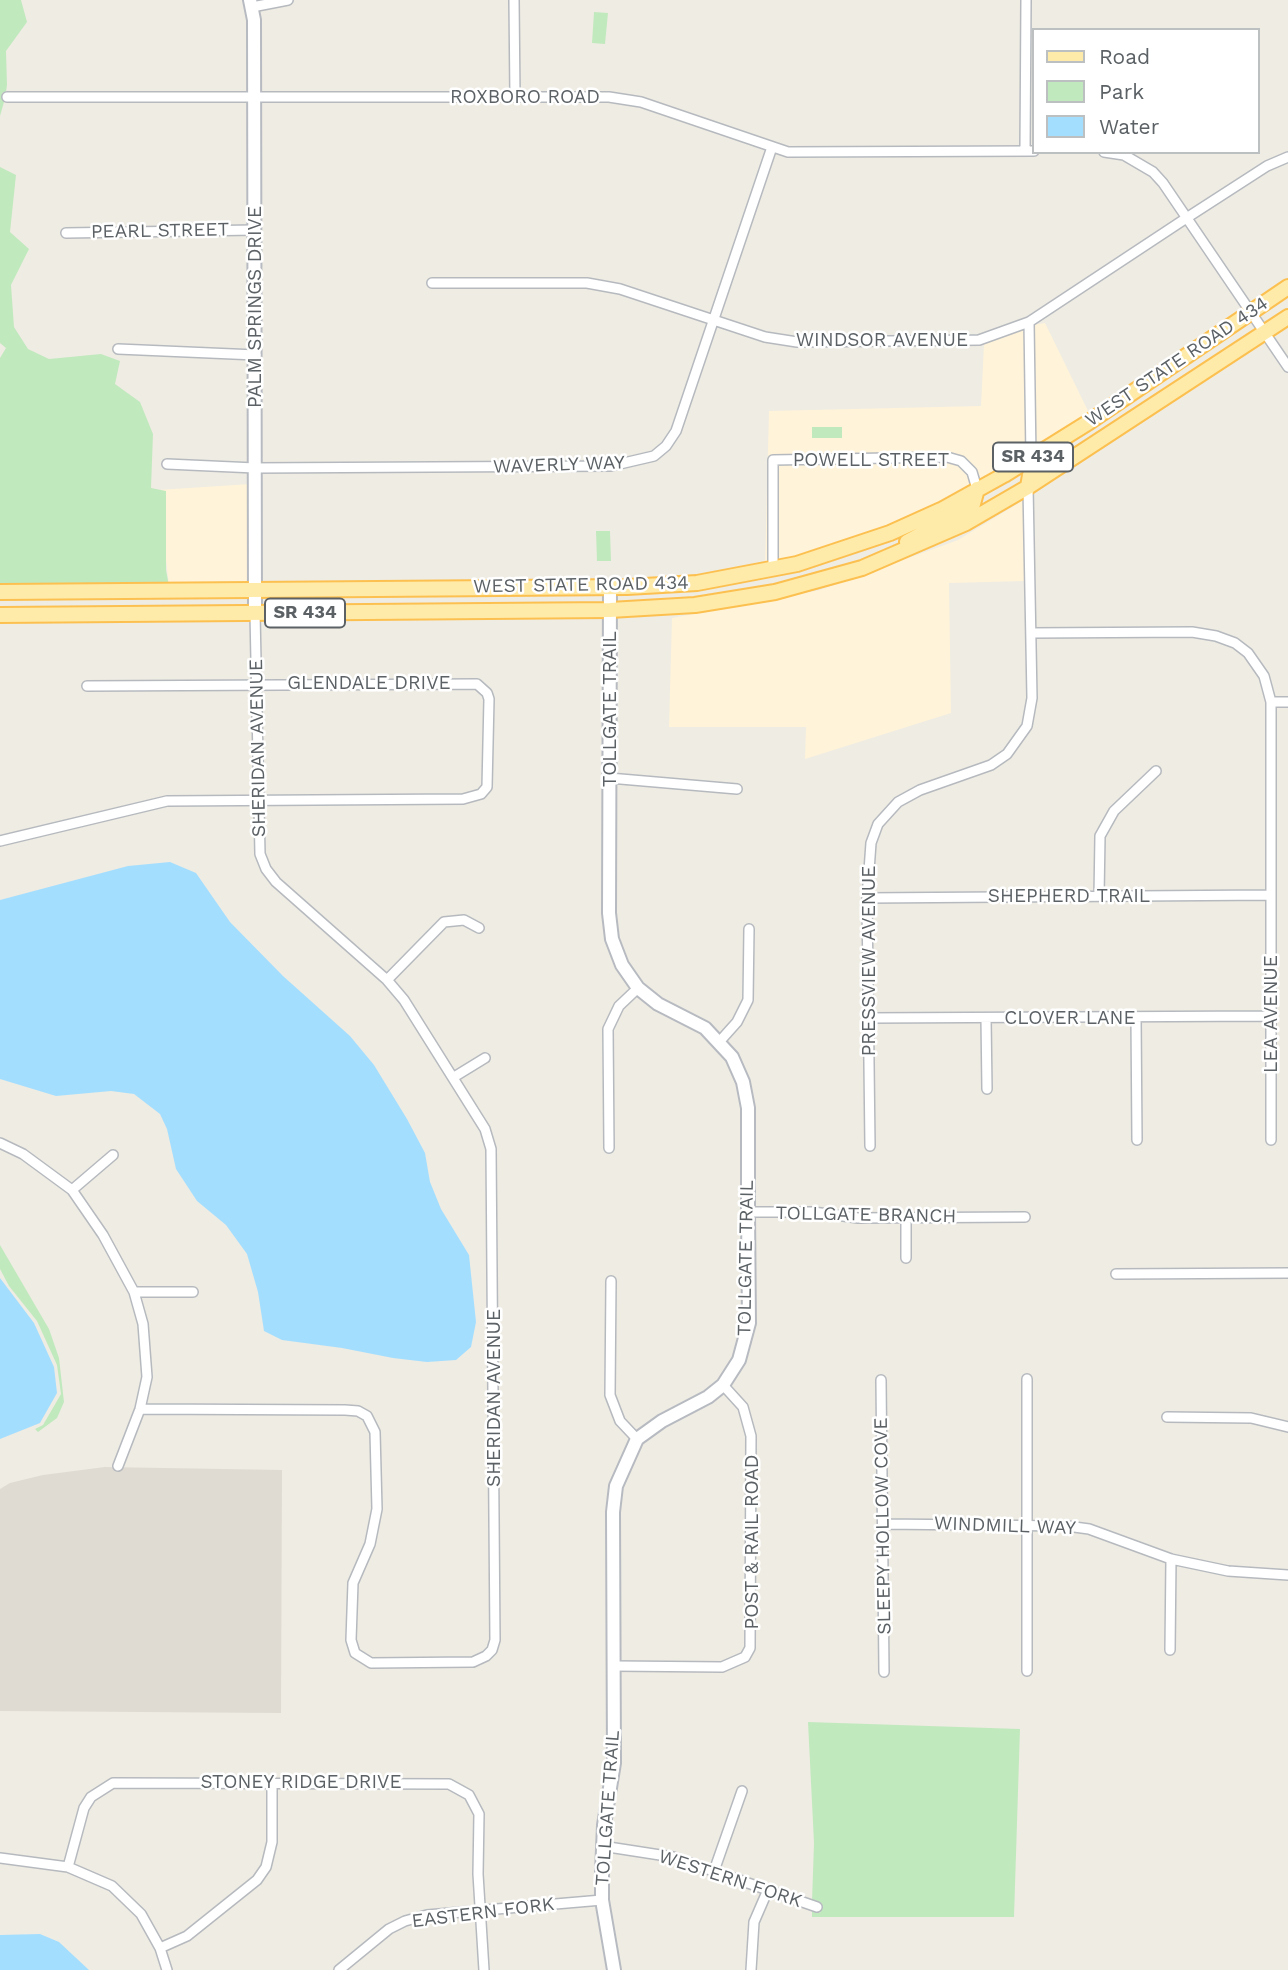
<!DOCTYPE html>
<html>
<head>
<meta charset="utf-8">
<style>
  body { margin:0 }
  #map { position:relative; width:1288px; height:1970px; overflow:hidden; background:#efece3; font-family:"Work Sans",sans-serif }
  canvas { display:block }
  .legend { position:absolute; left:1032px; top:28px; width:228px; height:126px; box-sizing:border-box; background:#fff; border:2px solid #bdc0c1; margin:0; padding:9px 12px; list-style:none; font-size:21px; color:#5b6165 }
  .legend li { display:flex; align-items:center; gap:14px; height:35px }
  .legend b { width:35px; border:2px solid #bdc0c1 }
</style>
</head>
<body>
<div id="map">
<canvas width="1288" height="1970"></canvas>
<ul class="legend">
<li><b style="height:9px;background:#ffeba9"></b>Road</li>
<li><b style="height:19px;background:#c1e9be"></b>Park</li>
<li><b style="height:19px;background:#a4deff"></b>Water</li>
</ul>
</div>
<script>
const c = document.querySelector('canvas').getContext('2d');
c.lineJoin = 'round';
function paint(path, color) { c.fillStyle = color; c.fill(path, 'evenodd'); }
const shape = rows => new Path2D(rows.map(r => 'M' + r).join(''));
function strokePath(path, color, width, dash) { c.strokeStyle = color; c.lineWidth = width; c.lineCap = dash ? 'butt' : 'round'; c.setLineDash(dash || []); c.stroke(path); }
function drawText(font, color, halo, rows, align = 'center') {
  c.font = font + ' "Work Sans",sans-serif'; c.lineWidth = 5; c.setLineDash([]); c.textBaseline = 'middle'; c.strokeStyle = halo; c.fillStyle = color; for (const [text, x, y, turn = 0] of rows) {
    c.save(); c.translate(x, y); c.rotate((+turn || 0) * Math.PI / 180); c.textAlign = isNaN(turn) ? turn : align; if (halo) c.strokeText(text, 0, 0); c.fillText(text, 0, 0); c.restore();
  }
}
paint(shape([
  [1045,323,1090,415,1035,450,1033,325],
  [1025,329,1026,455,980,482,975,468,964,458,947,452,769,455,769,565,765,566,769,411,981,406,984,344],
  [946,462,959,466,968,475,972,487,870,535,777,563,777,465],
  [250,484,249,585,169,586,158,490],
  [1024,500,1026,581,949,583,951,713,805,759,806,727,669,727,672,618,820,590,958,540]
]), '#fff3d9');
paint(shape([
  [105,1467,282,1470,281,1713,0,1711,0,1489,10,1483,43,1475]
]), '#dfdbd2');
paint(shape([
  [0,0,21,0,27,22,6,51,7,85,6,92,2,93,4,102,0,116],
  [594,12,608,13,605,44,592,43],
  [0,167,16,175,10,232,29,249,11,285,14,327,28,349,49,359,101,354,120,361,115,384,140,402,153,434,151,488,166,491,166,570,169,586,0,587,0,358,6,348,0,343],
  [812,427,842,427,842,438,812,438],
  [596,531,610,531,611,561,597,561],
  [0,1245,49,1329,59,1358,64,1402,57,1418,38,1432,35,1429,43,1425,61,1394,57,1365,37,1321,9,1286,0,1269],
  [808,1722,1020,1729,1014,1917,812,1917,812,1911,820,1913,822,1904,812,1901,814,1843]
]), '#c1e9be');
paint(shape([
  [170,862,196,873,230,922,283,976,350,1036,374,1065,407,1119,425,1153,430,1182,441,1209,469,1255,476,1322,471,1347,456,1360,427,1362,393,1358,342,1348,282,1340,264,1331,258,1292,247,1254,226,1225,197,1201,176,1169,167,1129,160,1114,134,1094,111,1091,56,1096,0,1079,0,900,128,866],
  [0,1278,34,1323,54,1367,57,1393,40,1423,0,1439],
  [40,1934,59,1942,89,1970,0,1970,0,1935]
]), '#a4deff');
const street = shape([
  [514,0,515,97],
  [252,7,288,0],
  [7,97,609,97,641,102,788,152,1034,151],
  [1025,151,1026,0],
  [1104,152,1124,155,1153,172,1163,183,1288,367],
  [66,233,255,230],
  [432,283,587,283,620,289,765,337,797,342,979,340,1029,322,1188,217,1267,166,1288,157],
  [1029,322,1031,458],
  [118,349,256,355],
  [167,464,255,468,611,466,654,456,666,446,676,431,772,147],
  [773,570,773,460,947,457,961,461,972,472,977,489],
  [1031,633,1192,632,1216,636,1235,643,1248,653,1264,676,1271,702,1271,1140],
  [1271,702,1288,702],
  [609,778,737,789],
  [0,841,167,801,463,799,481,794,487,787,489,699,487,693,477,684,87,686],
  [1099,896,1100,836,1114,811,1156,771],
  [867,898,1271,895],
  [387,980,444,922,464,920,479,928],
  [1136,1017,1137,1140],
  [869,1018,1270,1016],
  [986,1018,987,1089],
  [720,1041,737,1022,748,1000,749,929],
  [454,1077,485,1058],
  [0,1143,23,1154,72,1190,103,1235,134,1292,143,1324,147,1377,140,1409,118,1466],
  [870,1146,867,898,871,843,878,824,898,802,920,790,991,765,1007,754,1027,726,1032,698,1028,487],
  [609,1148,608,1029,619,1006,638,988],
  [72,1190,113,1155],
  [748,1212,813,1212,858,1218,1025,1217],
  [906,1218,906,1258],
  [1116,1274,1288,1273],
  [611,1281,610,1395,620,1421,637,1439],
  [134,1292,193,1292],
  [1027,1379,1027,1671],
  [881,1380,884,1672],
  [140,1409,345,1410,358,1411,367,1416,375,1432,377,1509,370,1544,353,1583,351,1640,355,1653,371,1663,473,1662,486,1656,492,1650,495,1640,491,1149,485,1129,404,1000,387,980,276,882,266,869,260,854,255,613],
  [1167,1417,1251,1418,1288,1427],
  [883,1524,1067,1526,1089,1529,1171,1559,1228,1571,1288,1575],
  [1170,1650,1171,1559],
  [614,1666,722,1667,745,1657,750,1648,751,1436,743,1407,723,1385],
  [602,1846,673,1857,817,1907],
  [0,1858,68,1867,112,1886,141,1914,160,1948,167,1970],
  [68,1867,84,1808,91,1797,113,1783,449,1784,469,1795,479,1814,478,1874,484,1970],
  [714,1871,742,1791],
  [160,1948,187,1936,257,1880,266,1867,272,1842,272,1783],
  [339,1970,389,1929,405,1921,427,1915,602,1900],
  [751,1970,754,1922,767,1892]
]);
const secondary = shape([
  [250,0,254,20,255,613],
  [610,587,609,913,612,939,622,965,638,988,658,1004,705,1028,732,1057,743,1082,748,1108,748,1212,749,1323,739,1360,723,1385,708,1397,662,1421,637,1439,616,1486,613,1512,614,1763,604,1825,602,1872,602,1900,614,1970]
]);
const primary = shape([
  [1028,487,1030,475,1051,455],
  [907,542,967,510,973,504,977,489],
  [0,592,627,587,697,583,797,564,890,533,941,510,1004,475,1089,422,1288,287],
  [0,615,610,610,695,605,775,592,862,568,966,523,1028,487,1288,317]
]);
strokePath(street, '#b6babf', 12);
strokePath(secondary, '#b7bbc1', 16);
strokePath(primary, '#fcc050', 18);
strokePath(street, '#fff', 9);
strokePath(secondary, '#fff', 12);
strokePath(primary, '#ffeba9', 14);
for (const [x, y, w] of [
  [1033,457,80],
  [305,613,80]
]) { const box = new Path2D(); box.roundRect(x - w / 2, y - 14.5, w, 29, 5); c.fillStyle = '#fff'; c.fill(box); strokePath(box, '#5b6165', 2); }
drawText('bold 18px', '#5b6165', null, [
  ["SR 434",1033,457],
  ["SR 434",305,613]
]);
drawText('19px', '#5b6165', '#fff', [
  ["ROXBORO ROAD",525,97],
  ["PEARL STREET",160,231,-1],
  ["PALM SPRINGS DRIVE",255,307,-90],
  ["WINDSOR AVENUE",882,340],
  ["WEST STATE ROAD 434",1177,362,-34],
  ["POWELL STREET",871,460],
  ["WAVERLY WAY",559,465,-2],
  ["WEST STATE ROAD 434",581,585,-1],
  ["GLENDALE DRIVE",369,683],
  ["TOLLGATE TRAIL",610,709,-90],
  ["SHERIDAN AVENUE",258,748,-91],
  ["SHEPHERD TRAIL",1069,896],
  ["PRESSVIEW AVENUE",869,961,-90],
  ["LEA AVENUE",1271,1014,-90],
  ["CLOVER LANE",1070,1018],
  ["TOLLGATE BRANCH",866,1215,1],
  ["TOLLGATE TRAIL",746,1258,-89],
  ["SHERIDAN AVENUE",494,1398,-90],
  ["SLEEPY HOLLOW COVE",883,1526,-91],
  ["WINDMILL WAY",1005,1526,2],
  ["POST & RAIL ROAD",752,1542,-90],
  ["STONEY RIDGE DRIVE",301,1782],
  ["TOLLGATE TRAIL",608,1808,-86],
  ["WESTERN FORK",730,1879,18],
  ["EASTERN FORK",483,1913,-7]
]);
</script>
</body>
</html>
